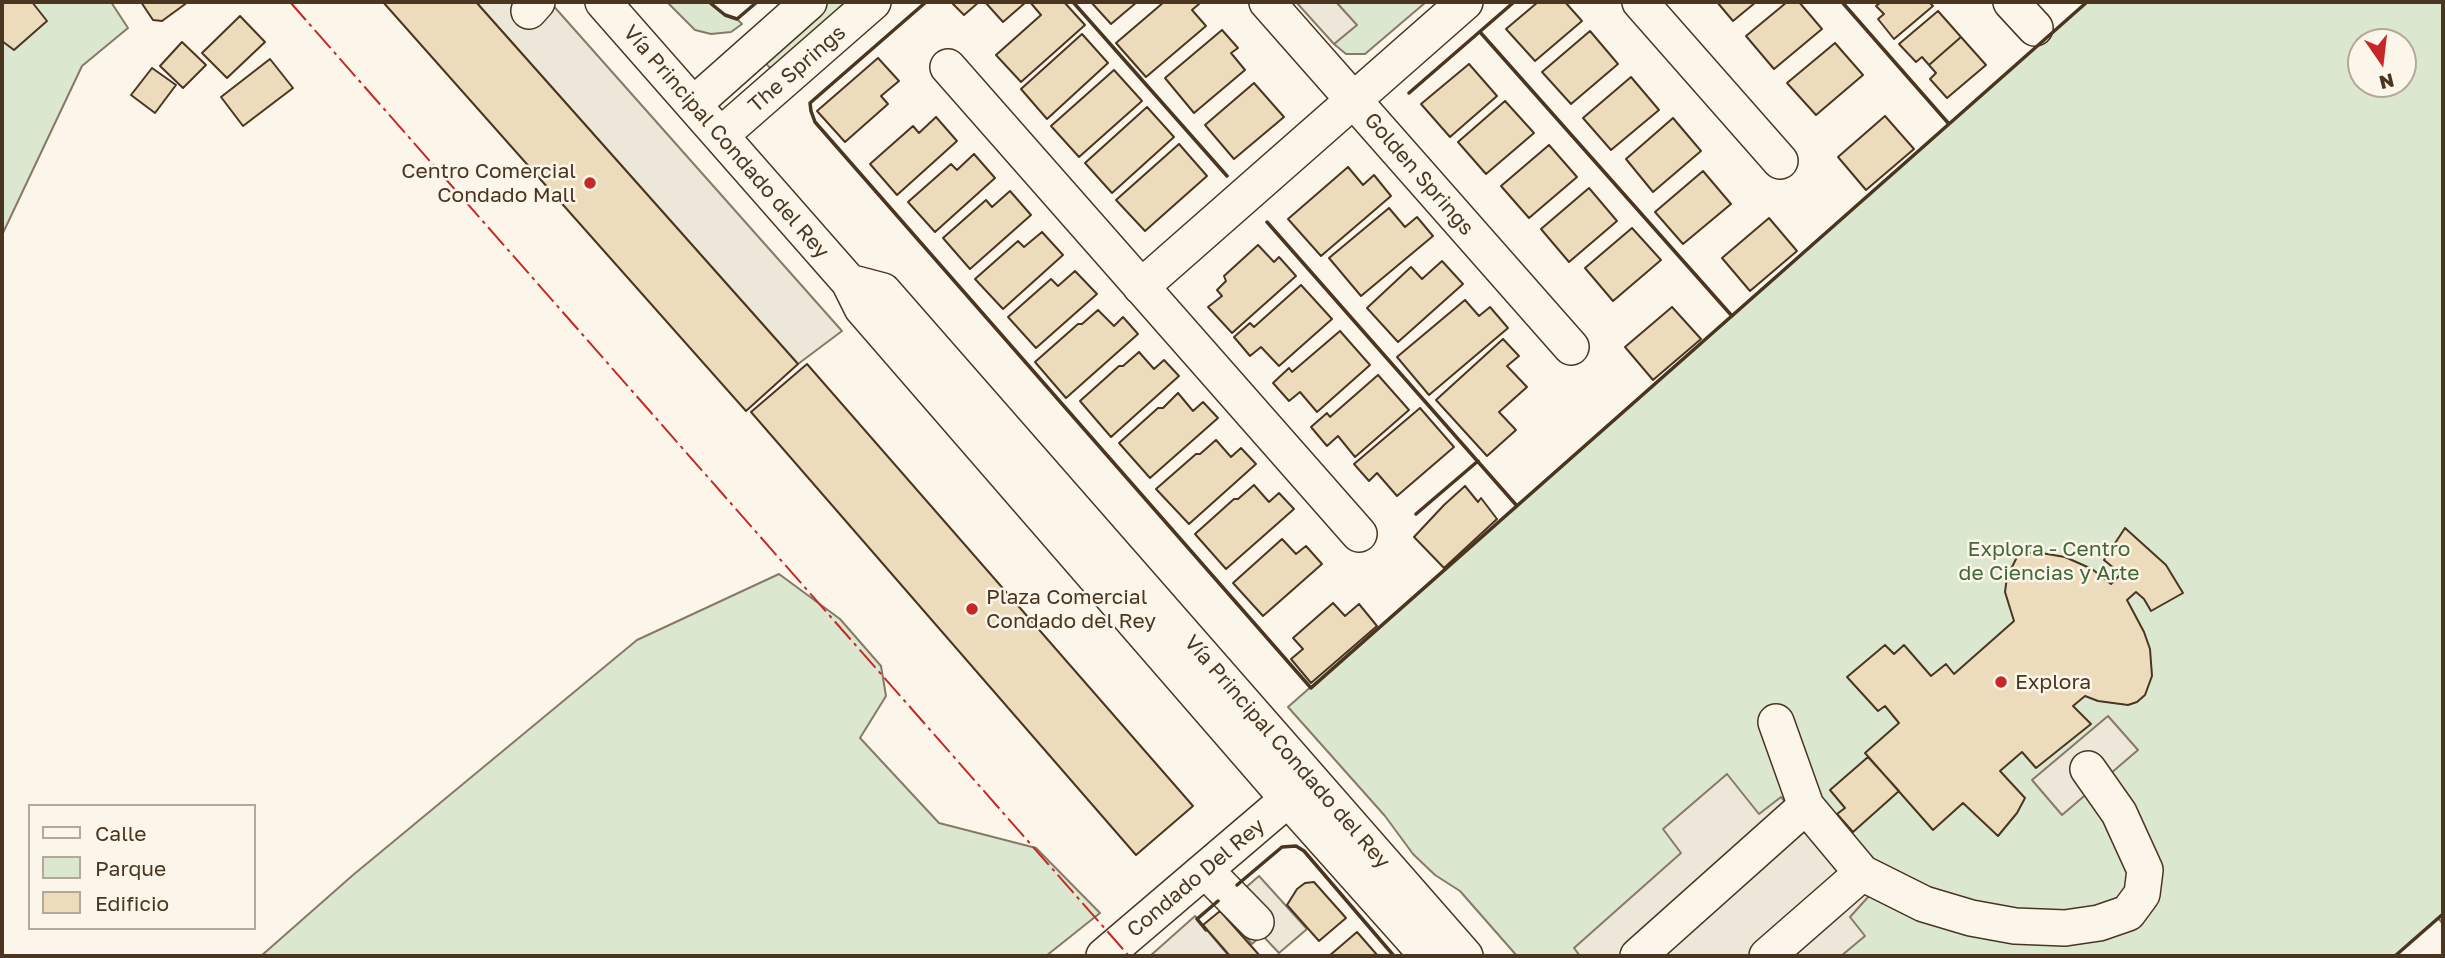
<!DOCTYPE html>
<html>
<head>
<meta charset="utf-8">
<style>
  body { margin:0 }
  #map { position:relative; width:2445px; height:958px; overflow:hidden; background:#fbf6e9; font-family:"Golos Text",sans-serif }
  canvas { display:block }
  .frame { position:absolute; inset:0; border:4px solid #4a3520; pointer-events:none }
  .legend { position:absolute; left:28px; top:804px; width:228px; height:126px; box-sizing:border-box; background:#fbf6e9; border:2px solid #b4a999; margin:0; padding:9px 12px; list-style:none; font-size:21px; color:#4a3520 }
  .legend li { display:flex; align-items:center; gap:14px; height:35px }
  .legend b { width:35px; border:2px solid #b4a999 }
  .north { position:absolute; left:2347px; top:28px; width:70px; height:70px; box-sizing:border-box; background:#fbf6e9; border:2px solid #b4a999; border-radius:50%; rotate:166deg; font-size:19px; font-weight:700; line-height:28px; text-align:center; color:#4a3520 }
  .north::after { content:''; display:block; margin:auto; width:24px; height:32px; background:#c62828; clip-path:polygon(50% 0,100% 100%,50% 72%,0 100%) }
</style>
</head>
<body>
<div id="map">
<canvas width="2445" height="958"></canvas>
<div class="frame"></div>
<ul class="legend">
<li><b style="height:9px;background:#fbf6e9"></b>Calle</li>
<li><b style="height:19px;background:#dce7d0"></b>Parque</li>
<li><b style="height:19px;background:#ecdcbc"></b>Edificio</li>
</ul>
<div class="north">N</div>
</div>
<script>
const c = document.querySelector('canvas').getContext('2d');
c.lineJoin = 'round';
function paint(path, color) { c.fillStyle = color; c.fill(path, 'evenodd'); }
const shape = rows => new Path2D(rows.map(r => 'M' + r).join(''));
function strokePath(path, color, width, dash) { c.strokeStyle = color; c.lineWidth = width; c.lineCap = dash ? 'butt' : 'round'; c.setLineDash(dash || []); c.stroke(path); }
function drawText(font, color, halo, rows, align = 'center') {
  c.font = font + ' "Golos Text",sans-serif'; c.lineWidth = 5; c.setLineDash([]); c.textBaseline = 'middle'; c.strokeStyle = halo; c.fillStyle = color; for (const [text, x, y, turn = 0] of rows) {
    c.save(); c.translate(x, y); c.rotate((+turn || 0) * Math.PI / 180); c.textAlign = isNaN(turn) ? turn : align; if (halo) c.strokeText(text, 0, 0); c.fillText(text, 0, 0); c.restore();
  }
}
const green = shape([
  [2,2,111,2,128,28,82,66,2,235,2,2],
  [667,2,709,2,725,15,737,19,742,24,731,32,711,34,695,30,667,2],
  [827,2,850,2,775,67,769,67,765,62,766,55,827,2],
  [1336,2,1426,2,1365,54,1346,54,1334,44,1356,25,1336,2],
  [2087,2,2443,2,2443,924,2438,918,2395,956,1517,956,1460,891,1435,875,1413,854,1385,816,1288,707,2087,2],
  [2361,42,2403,42,2403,84,2361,84,2361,42],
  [779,574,840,619,881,666,886,696,860,738,939,823,1036,848,1100,913,1046,956,261,956,353,875,637,640,779,574]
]);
paint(green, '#dce7d0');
strokePath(green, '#887966', 2);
const parking = shape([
  [476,2,550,2,842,331,798,364,476,2],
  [1296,2,1336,2,1357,25,1334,44,1296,2],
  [2108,716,2138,750,2062,815,2032,780,2108,716],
  [1727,774,1759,814,1781,797,1869,896,1850,917,1865,936,1841,956,1580,956,1574,948,1681,853,1663,829,1727,774],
  [1259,876,1307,929,1279,953,1262,935,1252,944,1221,909,1259,876],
  [1195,916,1229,956,1150,956,1195,916]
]);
paint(parking, '#ede7d9');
strokePath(parking, '#887966', 2);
const building = shape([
  [2,2,32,2,47,21,14,50,2,41,2,2],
  [141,2,188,2,162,21,153,20,141,2],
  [383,2,476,2,798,364,746,411,383,2],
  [951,2,979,2,964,15,951,2],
  [985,2,1026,2,1003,22,985,2],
  [1030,2,1064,2,1085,25,1021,82,996,55,1041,15,1030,2],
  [1091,2,1137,2,1111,24,1091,2],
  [1164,2,1197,2,1199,4,1192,10,1206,26,1146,77,1116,43,1164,2],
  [1538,2,1565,2,1582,21,1535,61,1506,29,1538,2],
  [1717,2,1756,2,1733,21,1717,2],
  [1787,2,1799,2,1822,29,1774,69,1746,36,1787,2],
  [1881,2,1929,2,1933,6,1894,39,1878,19,1884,14,1876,6,1881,2],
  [1938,11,1961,37,1929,65,1922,57,1916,62,1899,44,1938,11],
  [240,16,265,42,227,78,202,53,240,16],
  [1222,30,1238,48,1231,53,1245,70,1194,113,1165,78,1222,30],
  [1590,31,1618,64,1571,104,1542,72,1590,31],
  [1082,34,1108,63,1047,119,1021,89,1082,34],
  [1961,37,1986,65,1947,98,1930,79,1936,73,1929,65,1961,37],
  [182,42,206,65,183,88,160,66,182,42],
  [1835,43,1863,75,1816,115,1787,83,1835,43],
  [878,58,899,81,881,96,888,104,845,142,817,111,878,58],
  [270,59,293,88,243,126,221,97,270,59],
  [1469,64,1497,96,1450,137,1421,104,1469,64],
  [152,68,176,85,155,113,131,95,152,68],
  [1114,70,1142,101,1079,157,1051,126,1114,70],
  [1631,77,1659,110,1611,150,1583,118,1631,77],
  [1254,83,1284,117,1234,159,1205,125,1254,83],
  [1505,101,1534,133,1486,174,1458,142,1505,101],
  [1147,107,1174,137,1112,193,1085,163,1147,107],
  [1885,116,1914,149,1866,190,1838,157,1885,116],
  [936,117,957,141,897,195,870,164,913,126,919,133,936,117],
  [1673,118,1701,151,1653,192,1626,159,1673,118],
  [1179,144,1207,176,1145,231,1116,200,1179,144],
  [1549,145,1577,177,1529,218,1501,186,1549,145],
  [974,154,995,178,935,232,908,202,951,164,957,170,974,154],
  [1348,167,1363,185,1374,175,1391,196,1321,256,1288,219,1348,167],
  [1703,171,1731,204,1683,244,1655,212,1703,171],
  [1589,188,1617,221,1569,262,1541,229,1589,188],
  [1010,191,1031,215,970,269,943,238,986,200,992,207,1010,191],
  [1389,208,1405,227,1417,217,1433,236,1361,296,1329,258,1389,208],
  [1769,218,1797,251,1750,291,1722,258,1769,218],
  [1632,228,1661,260,1613,301,1585,268,1632,228],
  [1042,232,1063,255,1003,309,975,279,1018,241,1024,247,1042,232],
  [1258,245,1274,262,1279,257,1296,276,1232,333,1208,307,1222,296,1217,290,1226,281,1224,276,1258,245],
  [1442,261,1463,284,1398,342,1367,308,1411,267,1422,279,1442,261],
  [1075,271,1097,294,1036,348,1008,317,1051,279,1058,286,1075,271],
  [1301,285,1332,319,1279,366,1261,347,1250,356,1234,337,1250,323,1254,327,1301,285],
  [1465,300,1479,316,1490,307,1508,328,1429,395,1397,357,1465,300],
  [1672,307,1701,339,1653,380,1625,347,1672,307],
  [1098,310,1114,326,1123,317,1138,334,1066,398,1035,362,1078,324,1082,324,1098,310],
  [1340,331,1370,365,1317,412,1300,392,1289,401,1273,383,1289,368,1292,372,1340,331],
  [1503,339,1519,356,1507,366,1527,387,1499,412,1516,430,1487,456,1436,400,1503,339],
  [1139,352,1154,369,1164,360,1179,376,1111,437,1080,401,1119,366,1123,366,1139,352],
  [807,364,1193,806,1136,855,751,412,807,364],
  [1378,375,1409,410,1355,457,1338,436,1327,446,1311,427,1327,413,1330,417,1378,375],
  [1178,393,1193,411,1203,402,1218,418,1150,478,1119,443,1158,408,1163,408,1178,393],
  [1420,408,1454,447,1397,496,1377,473,1369,481,1354,464,1420,408],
  [1216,440,1231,457,1241,448,1256,464,1189,524,1156,489,1196,454,1200,454,1216,440],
  [1254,485,1269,502,1279,493,1294,509,1226,569,1195,534,1234,499,1238,499,1254,485],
  [1465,486,1478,502,1481,498,1497,519,1444,568,1414,537,1444,505,1465,486],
  [2125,528,2166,565,2183,593,2151,611,2144,599,2136,592,2127,600,2144,632,2150,649,2152,676,2145,695,2137,702,2128,705,2098,701,2085,696,2073,706,2091,724,2036,768,2022,752,2000,771,2025,798,2017,813,1998,836,1963,803,1933,830,1865,753,1899,723,1885,706,1878,711,1847,677,1885,645,1894,654,1904,645,1931,676,1946,664,1954,674,2014,621,2005,592,2007,577,2018,555,2035,552,2065,557,2092,569,2111,584,2121,574,2104,560,2125,528],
  [1282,539,1296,554,1306,546,1322,564,1263,616,1233,583,1282,539],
  [1333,603,1345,616,1359,604,1377,626,1311,683,1291,659,1303,649,1293,638,1333,603],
  [1868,757,1899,791,1853,832,1837,814,1845,808,1830,790,1868,757],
  [1314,882,1346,918,1319,941,1287,905,1297,889,1305,883,1314,882],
  [1220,911,1260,956,1230,956,1203,925,1220,911],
  [1357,932,1378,956,1329,956,1357,932]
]);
paint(building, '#ecdcbc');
strokePath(building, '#4a3520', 2);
const minor = shape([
  [603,2,849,282,862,308,1288,799,1428,956],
  [1267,2,1571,347],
  [1640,2,1780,161],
  [2011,2,2035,28],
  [529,11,537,2],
  [948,67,1359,534],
  [694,104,809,2],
  [721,135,873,2],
  [849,282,883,291,1465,956],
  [1141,287,1465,2],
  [1776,722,1806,806,1862,873,1924,904,1971,918,2015,926,2065,928,2099,923,2128,913,2142,894,2145,870,2119,813,2088,769],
  [1206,871,1256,922],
  [1104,956,1288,799,1295,788,1297,777],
  [1638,956,1806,806],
  [1767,956,1862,873]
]);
strokePath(minor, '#4a3520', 38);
strokePath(minor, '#fbf6e9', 35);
strokePath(shape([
  [709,2,725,15,737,19,757,2],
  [926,2,810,103,811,111,815,122,1311,688,2087,2],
  [1073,2,1227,176],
  [1842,2,1949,124],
  [1480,32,1732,316],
  [1409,93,1514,2],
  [1267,222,1517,506],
  [1416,514,1478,461],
  [1237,885,1282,847,1296,846,1304,851,1394,956],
  [1206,930,1197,919,1218,901],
  [2395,956,2443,914]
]), '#4a3520', 3.5);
strokePath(shape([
  [290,2,1129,956]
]), '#c62828', 2, [24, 5, 3.5, 5]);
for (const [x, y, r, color] of [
  [590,183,7,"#c62828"],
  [972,609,7,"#c62828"],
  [2001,682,7,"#c62828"]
]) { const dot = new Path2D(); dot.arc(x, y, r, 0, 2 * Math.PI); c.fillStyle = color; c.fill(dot); strokePath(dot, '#fbf6e9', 2.5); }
drawText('21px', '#4a3520', '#fbf6e9', [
  ["The Springs",797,69,-41],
  ["Vía Principal Condado del Rey",726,142,49],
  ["Golden Springs",1419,174,49],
  ["Vía Principal Condado del Rey",1287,752,49],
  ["Condado Del Rey",1196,878,-40]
]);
drawText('21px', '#4a3520', '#fbf6e9', [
  ["Centro Comercial",576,171,"right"],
  ["Condado Mall",576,195,"right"],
  ["Plaza Comercial",986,597],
  ["Condado del Rey",986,621],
  ["Explora",2015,682]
], 'left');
drawText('21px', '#436837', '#fbf6e9', [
  ["Explora - Centro",2049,549],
  ["de Ciencias y Arte",2049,573]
]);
</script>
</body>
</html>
